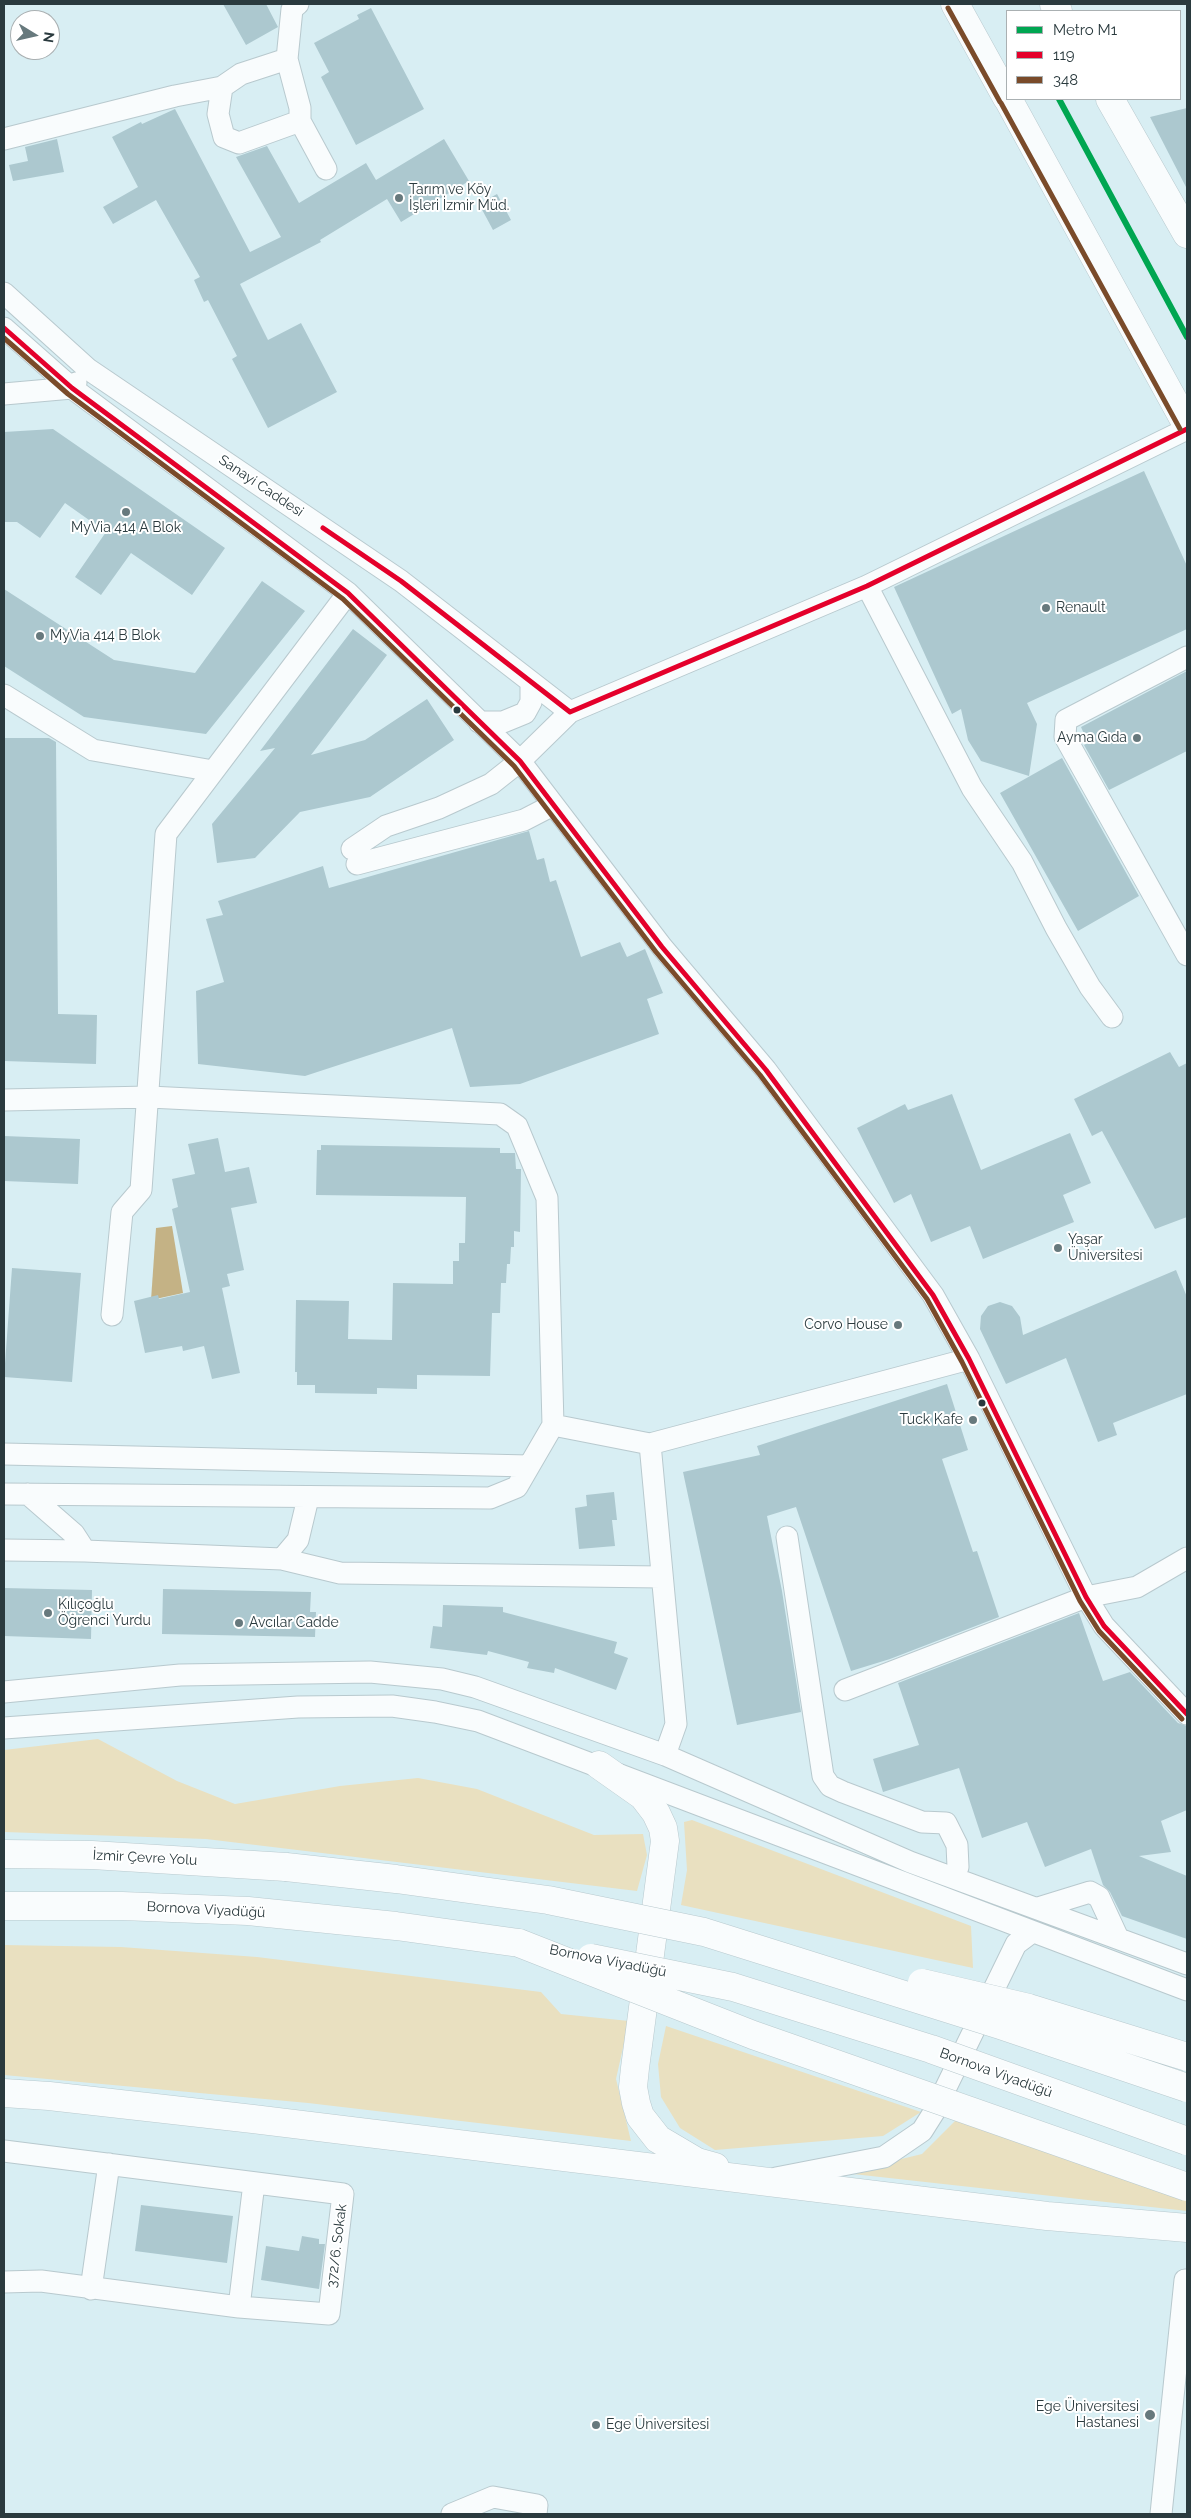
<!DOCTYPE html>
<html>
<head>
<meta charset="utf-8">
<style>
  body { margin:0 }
  #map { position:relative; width:1191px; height:2518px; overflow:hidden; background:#d8eef3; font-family:Raleway,sans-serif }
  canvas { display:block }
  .frame { position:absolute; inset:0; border:5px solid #2a3a3e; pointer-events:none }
  .legend { position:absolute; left:1006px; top:10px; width:175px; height:90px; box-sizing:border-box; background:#fff; border:1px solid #aab0b2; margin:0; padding:6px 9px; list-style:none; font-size:15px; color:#2a3a3e }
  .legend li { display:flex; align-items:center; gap:10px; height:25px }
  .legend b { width:25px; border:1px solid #aab0b2 }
  .north { position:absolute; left:10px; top:10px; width:50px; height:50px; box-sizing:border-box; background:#fff; border:1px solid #aab0b2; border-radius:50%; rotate:99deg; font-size:14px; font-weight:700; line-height:20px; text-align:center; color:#2a3a3e }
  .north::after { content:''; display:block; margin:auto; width:18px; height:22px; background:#67797d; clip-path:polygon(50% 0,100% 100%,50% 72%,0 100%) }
</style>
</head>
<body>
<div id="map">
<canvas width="1191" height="2518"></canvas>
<div class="frame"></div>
<ul class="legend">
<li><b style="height:6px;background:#00a651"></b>Metro M1</li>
<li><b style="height:6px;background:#e4002b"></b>119</li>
<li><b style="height:6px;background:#7a4b2a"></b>348</li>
</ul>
<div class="north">N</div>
</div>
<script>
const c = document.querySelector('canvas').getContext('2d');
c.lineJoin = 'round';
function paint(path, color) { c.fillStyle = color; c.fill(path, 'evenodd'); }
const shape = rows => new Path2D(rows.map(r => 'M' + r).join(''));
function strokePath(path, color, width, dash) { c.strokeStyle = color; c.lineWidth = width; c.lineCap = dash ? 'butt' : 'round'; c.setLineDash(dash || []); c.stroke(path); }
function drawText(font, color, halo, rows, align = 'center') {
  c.font = font + ' Raleway,sans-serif'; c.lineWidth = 4; c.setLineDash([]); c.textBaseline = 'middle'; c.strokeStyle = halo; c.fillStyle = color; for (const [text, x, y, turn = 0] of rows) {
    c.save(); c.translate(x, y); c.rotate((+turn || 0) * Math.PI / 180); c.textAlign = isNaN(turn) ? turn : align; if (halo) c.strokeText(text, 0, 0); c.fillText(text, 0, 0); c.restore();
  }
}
paint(shape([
  [98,1739,177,1781,235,1804,340,1786,418,1778,477,1789,594,1835,643,1834,647,1855,637,1891,206,1839,4,1832,4,1750],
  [692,1820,971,1926,973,1968,681,1905,687,1870,684,1822],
  [4,1945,121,1947,257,1957,541,1992,561,2014,629,2021,616,2079,631,2141,308,2103,4,2075],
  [666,2026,921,2112,883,2136,715,2150,680,2128,661,2097,658,2064],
  [957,2119,1187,2200,1187,2211,844,2173,922,2154]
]), '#e9e0c0');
paint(shape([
  [172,1226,183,1293,151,1300,156,1228]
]), '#c4b285');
paint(shape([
  [223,4,266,4,278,27,246,45],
  [371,8,424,109,356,145,321,77,329,72,314,43,359,19,357,15],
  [1187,108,1187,189,1150,117],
  [175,109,250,252,281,237,236,157,267,146,299,203,366,163,376,180,444,139,469,181,401,222,387,199,320,240,321,242,240,284,268,340,301,323,337,392,268,428,232,359,237,356,208,300,204,302,194,280,200,277,156,200,113,224,103,207,138,187,112,137,141,122,142,124],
  [57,139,64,172,13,181,9,165,28,161,25,147],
  [497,194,511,220,493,230,479,204],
  [53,429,225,548,192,595,131,553,101,595,75,577,106,532,65,503,40,538,17,522,4,522,4,432],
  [1144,471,1187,566,1187,629,1027,703,1037,724,1029,776,981,761,968,740,961,709,952,714,894,587],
  [262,581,305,611,206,734,84,717,4,666,4,589,114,660,195,673],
  [353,629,387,655,311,755,365,740,427,699,454,740,370,797,300,812,255,858,217,863,212,824,275,748,260,751],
  [1187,671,1187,751,1109,790,1084,745,1088,743,1081,727],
  [4,738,49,738,56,742,58,1014,97,1015,96,1064,4,1061],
  [1062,758,1139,896,1078,931,1000,793],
  [529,831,537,860,544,858,550,882,556,880,581,957,620,942,627,957,645,949,663,993,647,999,659,1034,520,1084,470,1087,452,1028,305,1076,198,1064,196,991,224,982,206,919,223,915,218,901,323,866,329,888],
  [1170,1052,1179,1067,1187,1063,1187,1217,1155,1229,1102,1131,1092,1136,1074,1099],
  [952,1094,981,1170,1070,1133,1091,1183,1063,1195,1074,1222,983,1259,970,1226,931,1242,911,1194,894,1203,857,1128,905,1104,908,1110],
  [4,1136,80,1139,78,1184,4,1181],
  [218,1138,225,1172,249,1167,257,1203,231,1208,244,1270,227,1274,230,1286,222,1288,240,1373,212,1379,204,1346,183,1351,182,1346,145,1353,134,1301,158,1295,159,1299,190,1292,172,1209,178,1207,172,1179,195,1174,188,1144],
  [321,1145,500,1148,500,1153,515,1153,516,1169,521,1169,520,1232,514,1231,514,1247,511,1247,510,1264,507,1264,506,1283,501,1283,500,1313,492,1313,490,1376,417,1375,417,1389,377,1388,377,1394,315,1393,315,1385,297,1385,297,1372,295,1372,296,1300,349,1301,348,1339,392,1340,393,1283,453,1284,453,1261,459,1261,459,1243,465,1243,466,1197,316,1195,317,1150,321,1150],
  [12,1268,81,1273,72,1382,4,1377],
  [1176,1270,1187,1297,1187,1394,1113,1423,1117,1435,1098,1442,1066,1358,1006,1384,980,1329,981,1316,988,1306,1000,1302,1012,1306,1020,1317,1023,1335],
  [947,1384,968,1450,942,1459,973,1552,977,1551,999,1617,890,1659,851,1671,796,1507,767,1516,782,1591,801,1712,737,1725,683,1472,760,1455,757,1446],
  [614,1492,617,1520,612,1520,615,1546,579,1549,575,1508,587,1506,586,1495],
  [4,1588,92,1590,91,1639,4,1636],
  [163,1589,311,1592,310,1612,316,1612,315,1637,162,1634],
  [443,1605,503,1607,503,1612,617,1642,614,1653,628,1658,616,1690,555,1668,554,1673,527,1668,529,1662,488,1651,487,1655,430,1648,433,1626,442,1627],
  [1079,1613,1103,1681,1130,1672,1178,1723,1187,1726,1187,1810,1161,1821,1171,1852,1139,1856,1187,1876,1187,1939,1122,1916,1110,1892,1103,1885,1091,1849,1045,1867,1027,1822,982,1838,959,1768,883,1792,873,1759,919,1745,898,1683],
  [141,2205,233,2216,227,2263,135,2251],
  [302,2236,319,2239,319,2244,325,2244,319,2289,261,2280,266,2246,299,2251]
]), '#acc8cf');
const minor = shape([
  [287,59,241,74,222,87,218,114,224,137,239,143,300,121,300,108,287,59,292,9,298,4],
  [300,121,326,169],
  [4,139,175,96,222,87],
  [4,293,88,369,401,581,570,712],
  [4,328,72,388,348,593,520,761,662,947,766,1070,933,1295,969,1359,1086,1597,1104,1626,1187,1714],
  [4,394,72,388,76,383],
  [867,586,972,788,1022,862,1056,928,1090,987,1112,1017],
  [1187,657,1066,720,1065,737,1187,955],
  [4,695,93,750,213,771],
  [479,722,503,722,525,713,531,702,531,682],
  [352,849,386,826,439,808,491,784,520,761,570,712,867,586,1187,429],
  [357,864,524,820,553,805],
  [4,1100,149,1097,500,1114,517,1126,547,1198,553,1425,517,1487,490,1498,4,1494],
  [112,1315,122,1212,141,1190,166,834,348,593],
  [553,1425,650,1444,969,1359],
  [650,1444,676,1724,665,1755],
  [4,1454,529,1466],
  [28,1494,74,1534,85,1551],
  [787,1537,823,1776,830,1786,843,1792,922,1822,946,1823,957,1845,958,1867,954,1878],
  [4,1550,85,1551,282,1559,340,1573,661,1577],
  [282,1559,298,1540,308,1498],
  [845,1690,1086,1597,1137,1587,1187,1558],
  [4,1692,180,1675,370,1672,442,1679,475,1687,665,1755,910,1862,1187,1964],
  [4,1728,298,1707,392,1706,435,1712,478,1721,1187,1990],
  [1038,1908,1090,1892,1099,1897,1118,1938],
  [4,2151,343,2194,329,2314,239,2307,41,2281,4,2282],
  [776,2178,884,2157,922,2131,934,2112,1016,1944,1032,1932],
  [91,2289,109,2164],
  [239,2307,254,2183],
  [452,2514,493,2497,537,2505,536,2514],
  [1161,2514,1185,2280]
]);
const major = shape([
  [955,4,1007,98],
  [1054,4,1058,11],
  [1008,99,1187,425],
  [1110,99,1187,234],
  [599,1765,643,1796,656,1813,663,1828,665,1841,635,2068,633,2087,636,2103,640,2116,658,2139,697,2162,715,2167],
  [4,2093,49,2096,253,2119,1047,2216,1187,2228]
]);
const highway = shape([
  [4,1854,92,1855,286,1867],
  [4,1906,122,1906,248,1911,396,1926,519,1943]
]);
strokePath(minor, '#b8c9ce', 23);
strokePath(major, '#b8c9ce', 29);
strokePath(highway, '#b8c9ce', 29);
strokePath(minor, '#f9fcfd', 21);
strokePath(major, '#f9fcfd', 28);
strokePath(highway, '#f9fcfd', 28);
const highwayBridge = shape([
  [286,1867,396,1879,548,1900,704,1932,1000,2025,1187,2088],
  [519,1943,753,2035,1187,2187],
  [591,1958,733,1987,931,2049,1187,2141],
  [922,1983,1029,2008,1187,2057]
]);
strokePath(highwayBridge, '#b8c9ce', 29, []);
strokePath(highwayBridge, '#f9fcfd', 28);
strokePath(shape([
  [4,328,72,388,348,593,520,761,662,947,766,1070,933,1295,969,1359,1086,1597,1104,1626,1187,1714],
  [323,528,401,581,570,712,867,586,1187,429]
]), '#e4002b', 5);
strokePath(shape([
  [948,8,1000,102],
  [1001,103,1180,429],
  [4,338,68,394,343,599,514,766,656,952,760,1075,927,1299,962,1362,1080,1601,1099,1631,1182,1719]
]), '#7a4b2a', 5);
strokePath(shape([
  [1059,99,1187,337]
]), '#00a651', 6);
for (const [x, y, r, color] of [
  [399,198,5,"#67797d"],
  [126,512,5,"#67797d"],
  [1046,608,5,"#67797d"],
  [40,636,5,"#67797d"],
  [457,710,4.5,"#2a3a3e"],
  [1137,738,5,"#67797d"],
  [1058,1248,5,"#67797d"],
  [898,1325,5,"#67797d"],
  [982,1403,4.5,"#2a3a3e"],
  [973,1420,5,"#67797d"],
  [48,1613,5,"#67797d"],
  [239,1623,5,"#67797d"],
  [1150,2415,6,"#67797d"],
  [596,2425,5,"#67797d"]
]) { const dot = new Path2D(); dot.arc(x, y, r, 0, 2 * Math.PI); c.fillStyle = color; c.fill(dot); strokePath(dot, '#fff', 2); }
drawText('14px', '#2a3a3e', '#fff', [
  ["Tarım ve Köy",409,190],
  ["İşleri İzmir Müd.",409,206],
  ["MyVia 414 A Blok",126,528,"center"],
  ["Renault",1056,608],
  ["MyVia 414 B Blok",50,636],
  ["Ayma Gıda",1127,738,"right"],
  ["Yaşar",1068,1240],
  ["Üniversitesi",1068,1256],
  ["Corvo House",888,1325,"right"],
  ["Tuck Kafe",963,1420,"right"],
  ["Kılıçoğlu",58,1605],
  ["Öğrenci Yurdu",58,1621],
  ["Avcılar Cadde",249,1623],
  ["Ege Üniversitesi",1139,2407,"right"],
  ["Hastanesi",1139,2423,"right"],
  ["Ege Üniversitesi",606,2425]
], 'left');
drawText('14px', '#2a3a3e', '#fff', [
  ["Sanayi Caddesi",261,486,34],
  ["İzmir Çevre Yolu",145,1858,3],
  ["Bornova Viyadüğü",206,1910,3],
  ["Bornova Viyadüğü",608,1961,11],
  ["Bornova Viyadüğü",996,2073,20],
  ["372/6. Sokak",337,2246,-83]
]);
</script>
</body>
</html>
